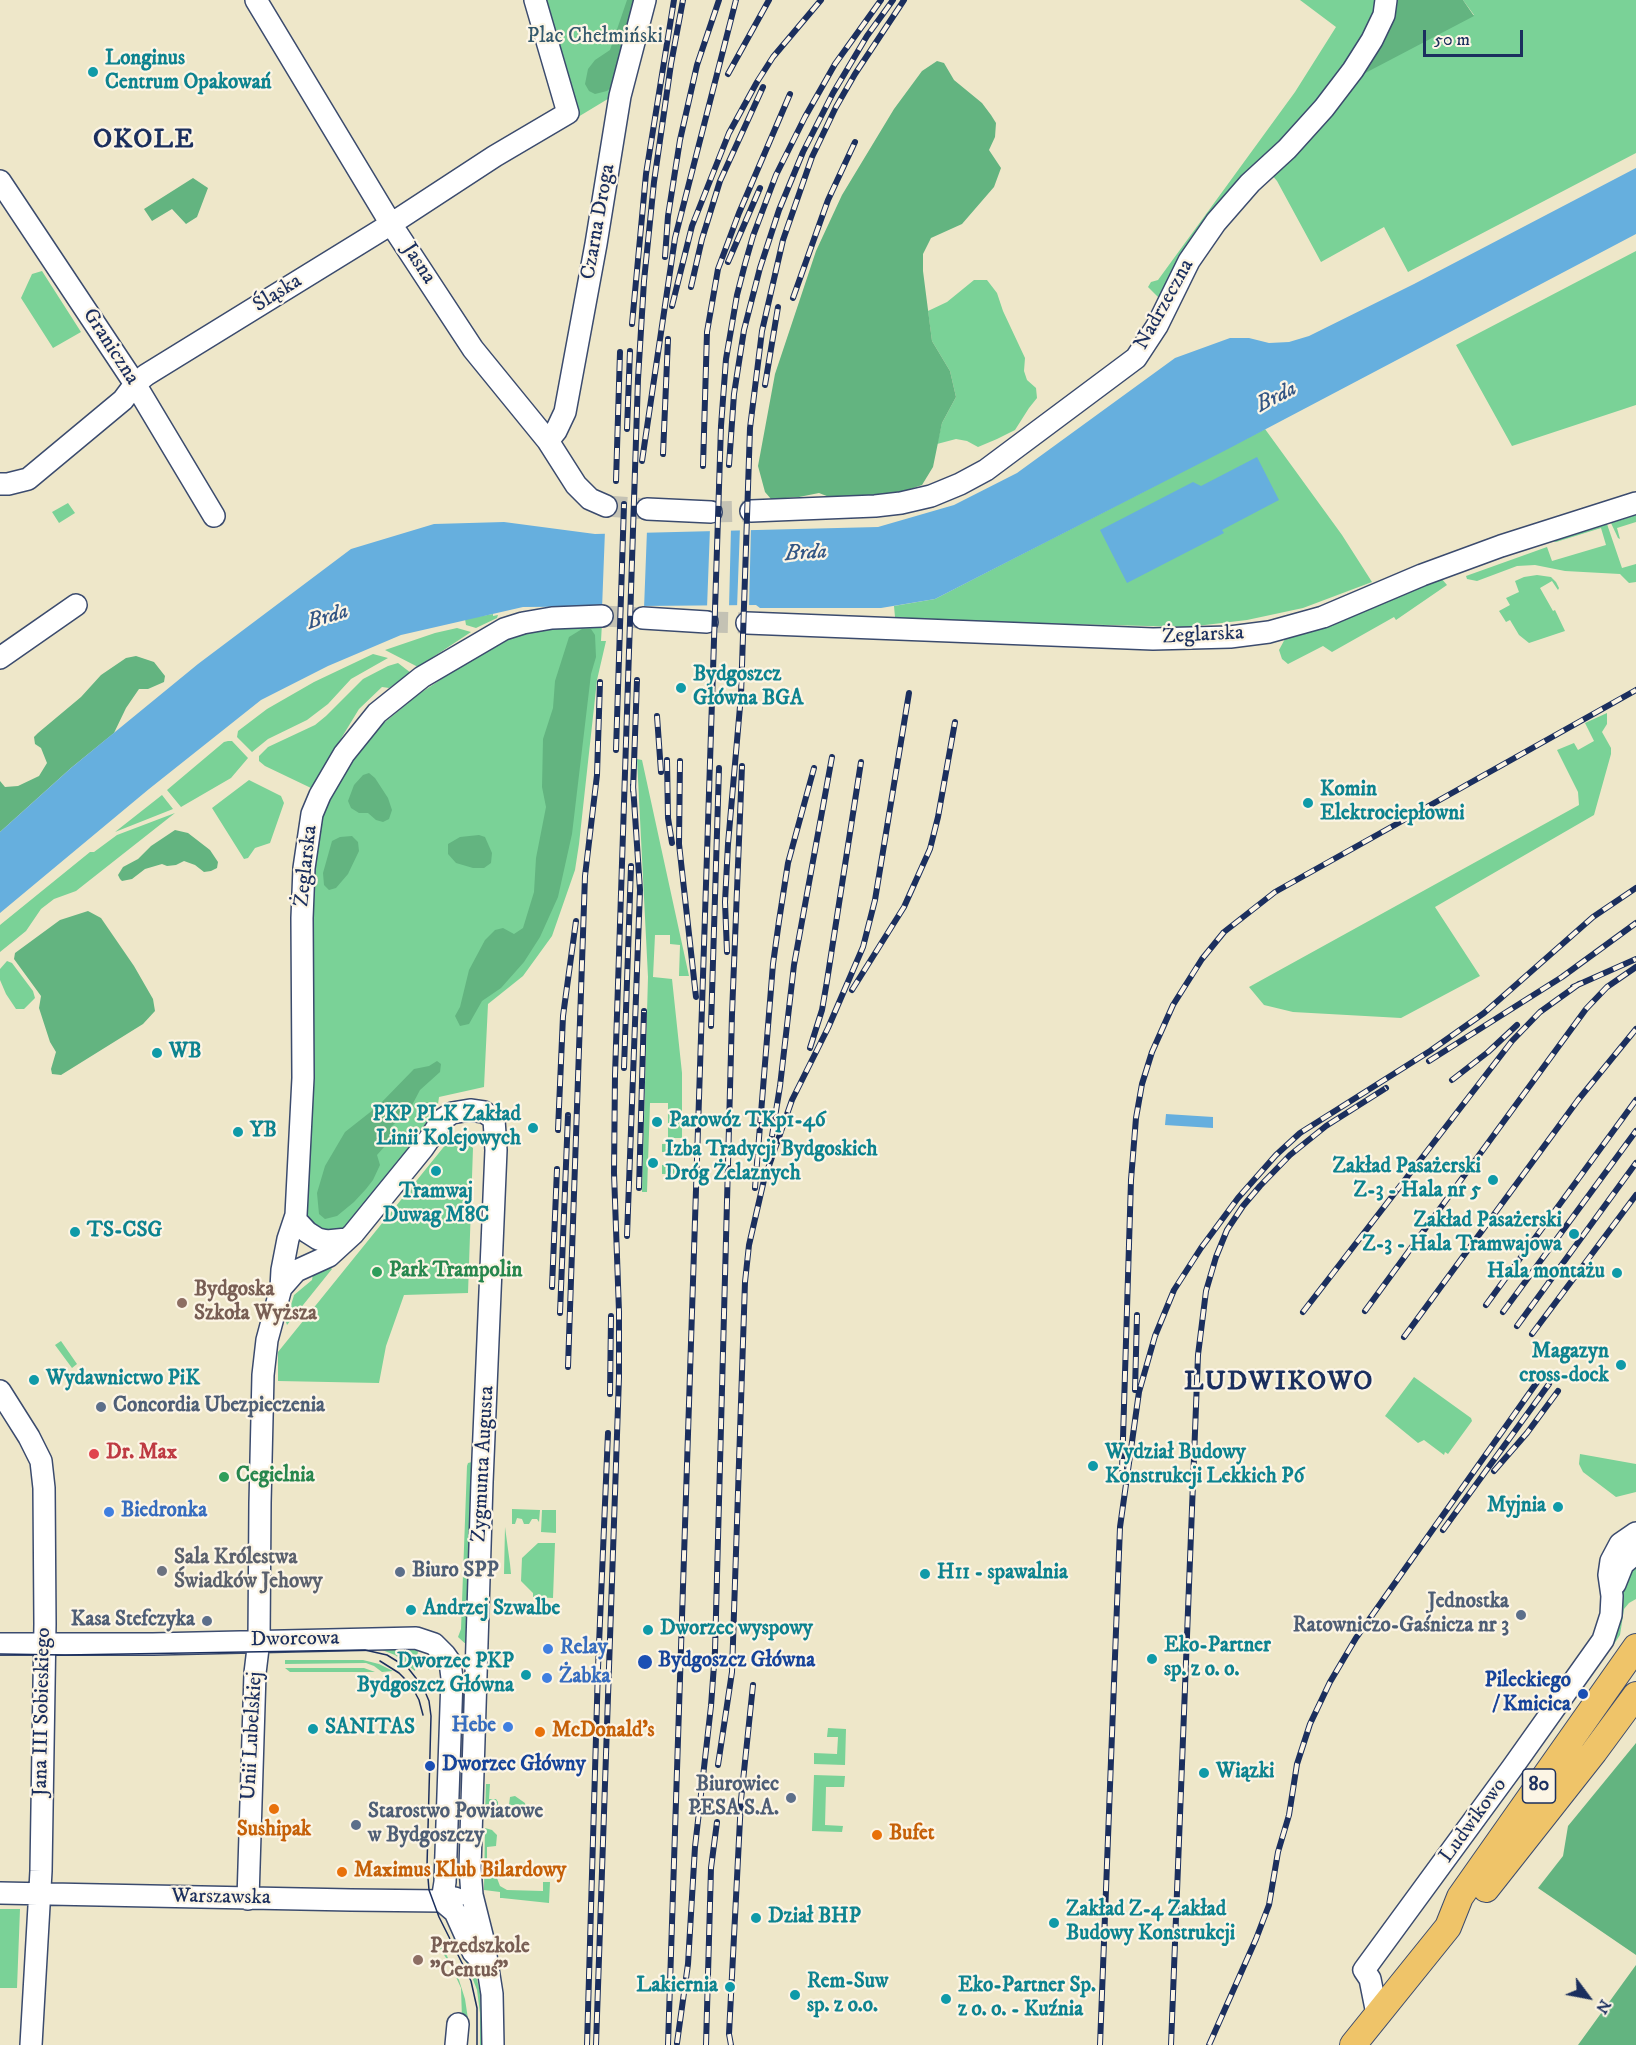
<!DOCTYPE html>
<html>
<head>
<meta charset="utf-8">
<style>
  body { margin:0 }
  #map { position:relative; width:1636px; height:2045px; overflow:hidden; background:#eee7c9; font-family:"IM FELL DW Pica",serif }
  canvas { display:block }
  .north { position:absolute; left:1558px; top:1967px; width:60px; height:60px; -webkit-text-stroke:4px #fcf5e5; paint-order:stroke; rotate:122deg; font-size:16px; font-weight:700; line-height:24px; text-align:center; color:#1b2f5e }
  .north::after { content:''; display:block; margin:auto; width:21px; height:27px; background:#1b2f5e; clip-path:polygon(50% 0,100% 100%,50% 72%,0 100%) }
  .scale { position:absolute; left:1423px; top:30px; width:100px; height:27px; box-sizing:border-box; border:3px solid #1b2f5e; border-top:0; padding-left:8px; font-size:18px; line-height:21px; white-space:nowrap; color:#1b2f5e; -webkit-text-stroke:4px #fcf5e5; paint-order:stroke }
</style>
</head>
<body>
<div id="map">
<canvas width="1636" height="2045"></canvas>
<div class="north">N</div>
<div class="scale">50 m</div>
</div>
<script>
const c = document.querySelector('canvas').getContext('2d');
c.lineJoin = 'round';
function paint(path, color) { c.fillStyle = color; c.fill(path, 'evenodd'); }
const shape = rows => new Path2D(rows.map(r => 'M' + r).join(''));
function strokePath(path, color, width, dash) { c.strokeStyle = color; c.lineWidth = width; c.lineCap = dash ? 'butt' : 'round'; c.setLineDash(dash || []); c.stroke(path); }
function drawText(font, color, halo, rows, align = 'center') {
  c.font = font + ' "IM FELL DW Pica",serif'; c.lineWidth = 4.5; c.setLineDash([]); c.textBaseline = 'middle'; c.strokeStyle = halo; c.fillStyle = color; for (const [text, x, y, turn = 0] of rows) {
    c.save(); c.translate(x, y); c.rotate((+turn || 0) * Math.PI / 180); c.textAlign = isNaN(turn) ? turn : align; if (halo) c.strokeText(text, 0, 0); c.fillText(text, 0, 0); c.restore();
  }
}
paint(shape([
  [545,0,645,0,621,91,578,117],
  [1300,0,1387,0,1474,15,1463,0,1636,0,1636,153,1408,272,1384,227,1321,262,1277,181,1267,169,1168,307,1148,287,1151,282,1158,280,1295,92,1336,27],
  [1636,251,1636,405,1512,446,1456,345],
  [42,271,81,332,53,348,21,298,32,274],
  [974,280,987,280,997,293,1003,311,1025,358,1024,371,1027,380,1036,388,1037,398,1029,408,1015,430,997,439,978,447,967,441,956,439,937,444,942,423,956,397,950,371,932,341,928,311,947,302],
  [1265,429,1342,535,1372,582,1303,608,1247,620,1188,627,906,620,895,617,894,606,935,599],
  [68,503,75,513,59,523,52,512],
  [1636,515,1636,522,1617,528,1620,539,1618,538,1611,523],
  [1607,524,1622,568,1636,564,1636,582,1629,583,1620,574,1565,571,1535,565,1517,566,1477,581,1467,579,1466,576,1547,547,1552,561,1606,545,1601,528,1556,542,1553,541],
  [1537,575,1551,577,1556,582,1559,588,1558,590,1552,581,1540,588,1553,611,1555,610,1565,631,1529,643,1519,635,1510,620,1506,622,1499,611,1510,605,1506,598,1519,592,1515,581,1524,577],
  [1441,578,1447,585,1396,620,1394,617,1332,652,1323,646,1288,664,1282,659,1279,650,1286,637,1350,617],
  [493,614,493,616,498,615,497,618,476,628,466,625,465,619],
  [577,622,602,623,601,641,606,641,597,680,579,844,575,870,552,936,523,976,488,1004,484,1087,439,1097,436,1119,347,1229,323,1233,305,1219,310,870,316,837,325,808,355,753,373,732,419,694,500,640,521,632,557,629],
  [457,628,471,632,418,667,385,650,435,633],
  [373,654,388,658,351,679,328,704,307,720,268,739,252,752,237,737,238,731,267,709,314,682],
  [398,663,411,673,389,688,382,687,359,709,311,788,265,766,259,761,259,756,268,747,315,725,326,716,363,679,388,666],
  [1607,713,1607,724,1602,732,1611,748,1611,754,1594,815,1435,907,1480,976,1401,1018,1293,1012,1264,1005,1249,987,1579,805,1578,792,1557,750,1574,743,1578,750,1594,741,1585,723],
  [228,741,232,741,248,758,231,778,181,807,167,790,224,742],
  [637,759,642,760,689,976,679,976,680,945,670,944,670,935,655,935,653,977,672,979,682,1073,682,1138,668,1138,668,1103,650,1103,647,1192,642,1192,648,977],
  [249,780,281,796,284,803,270,843,255,848,248,858,244,859,212,808],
  [162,795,173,809,115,832],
  [175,813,76,891,54,899,41,909,26,931,0,952,0,925,90,852,94,852,117,835],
  [7,961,12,963,33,991,35,998,24,1009,16,1009,6,994,0,980,0,969],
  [455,1133,473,1148,468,1293,404,1295,386,1346,379,1383,278,1381,278,1352],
  [662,1144,679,1144,679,1152,662,1152],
  [662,1165,679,1165,679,1174,662,1174],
  [330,1267,332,1269,287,1325,286,1322,294,1295,312,1280,313,1274],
  [61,1341,77,1364,72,1368,55,1345],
  [1414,1377,1471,1418,1472,1421,1448,1454,1445,1452,1444,1455,1424,1440,1418,1443,1385,1416],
  [1580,1454,1636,1464,1636,1492,1616,1497,1583,1472,1579,1464],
  [472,1462,473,1463,470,1648,458,1637,461,1629,467,1466,468,1463],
  [512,1509,540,1510,539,1522,537,1519,532,1519,529,1524,524,1524,522,1519,517,1518,515,1524,512,1524],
  [542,1510,556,1510,556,1533,541,1532],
  [505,1527,510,1564,511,1574,504,1574],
  [538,1543,555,1543,553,1598,533,1597,533,1593,521,1581,522,1558],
  [1636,1562,1636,1599,1629,1603,1624,1609,1620,1635,1612,1647,1606,1648,1619,1628,1623,1577],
  [424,1646,433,1651,441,1660,428,1670,428,1651,418,1651,415,1671,395,1655,377,1648,364,1647],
  [363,1660,379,1664,393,1671,382,1672,374,1666,366,1663,285,1664,285,1660],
  [285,1668,364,1668,375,1672,290,1672],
  [828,1728,846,1729,845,1765,814,1764,814,1753,837,1754,838,1737,827,1737],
  [814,1775,845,1776,844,1787,826,1787,825,1825,843,1826,842,1832,812,1831],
  [486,1784,490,1784,489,1799,496,1799,498,1802,498,1809,490,1815,485,1815],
  [515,1796,525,1803,526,1811,518,1810,518,1806,509,1805,510,1797],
  [485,1828,492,1830,497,1835,496,1846,487,1847,487,1870,495,1873,500,1886,507,1890,543,1891,543,1882,550,1882,549,1903,502,1898,500,1898,500,1892,484,1890],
  [0,1909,20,1909,17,1988,0,1988],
  [462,1935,475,1971,480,1992,483,2045,480,2045,480,2013,477,1990,467,1964,453,1939],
  [441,1944,459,1980,465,1999,468,2019,467,2045,465,2045,462,2019,461,1988,451,1966,438,1945]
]), '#7ad297');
paint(shape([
  [627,0,641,0,617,83,607,91,595,94,589,91,585,84,588,69,595,60,610,50],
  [1387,0,1463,0,1474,16,1350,81],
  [937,61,944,63,954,80,982,103,991,115,996,123,995,137,989,150,1001,168,994,187,962,224,931,238,923,254,923,271,932,341,950,371,956,397,942,423,933,467,922,485,896,494,872,495,842,502,819,493,799,497,771,499,765,492,758,466,775,374,816,251,842,195,894,109,922,71],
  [193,178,208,188,197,217,186,224,172,209,152,221,144,209],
  [582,629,591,629,595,635,596,657,591,674,572,834,558,897,540,937,524,962,501,988,482,1001,469,1024,460,1026,455,1016,460,1007,469,970,485,940,495,930,503,928,514,934,523,928,534,892,536,858,546,807,542,787,543,739,553,708,555,681,569,637],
  [136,656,154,662,165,676,164,682,148,689,139,689,126,708,114,733,71,768,0,832,0,781,5,787,18,786,39,776,47,763,41,748,35,744,34,737,38,733,81,697,101,675,126,658],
  [369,773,375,778,388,798,392,810,389,819,383,822,376,820,368,813,359,813,351,808,348,801,354,785,363,775],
  [175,830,188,833,210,850,218,862,217,868,211,871,204,872,195,865,184,861,176,865,167,866,162,864,145,869,132,879,122,881,120,879,118,875,123,867,138,859,151,846],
  [479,835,485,837,492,853,491,863,484,868,473,868,456,863,448,854,448,844,460,837],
  [352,836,358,842,359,851,348,874,336,888,329,890,324,885,323,873,332,841,340,837],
  [88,911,101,918,134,966,153,999,155,1011,143,1024,61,1075,52,1074,51,1069,56,1052,50,1042,39,1008,41,996,14,959,15,953,60,920],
  [437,1061,441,1064,440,1072,420,1090,410,1109,391,1127,392,1138,377,1155,380,1165,373,1180,366,1189,354,1202,337,1216,325,1219,319,1214,317,1193,325,1166,345,1132,378,1106,414,1069,429,1066],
  [1636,1743,1636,1955,1538,1888,1563,1856,1568,1826],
  [1636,1965,1636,2045,1578,2045]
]), '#63b480');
paint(shape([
  [1636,168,1636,234,1228,449,935,599,881,608,760,608,756,605,523,607,401,635,328,666,261,700,149,789,0,913,0,832,71,768,198,664,351,549,434,524,504,522,595,534,878,527,954,505,1017,473,1175,358,1230,338,1249,338,1269,343,1289,342,1309,336,1414,284],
  [1257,457,1279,500,1222,530,1224,533,1127,583,1100,530,1193,482,1201,486],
  [1166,1114,1213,1117,1213,1128,1165,1125]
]), '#66afde');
paint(shape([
  [740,527,751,527,749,608,737,608],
  [710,528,731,528,729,608,707,608],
  [605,530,647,530,644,609,602,609]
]), '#eee7c9');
strokePath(shape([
  [606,506,647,509],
  [711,512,751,511],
  [602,616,643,618],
  [707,622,747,623]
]), '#c4c2b4', 21, [21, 10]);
const minor = shape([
  [256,0,391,224,473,349,548,441,576,485,590,499,606,506],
  [0,181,135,384,214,516],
  [548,441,556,431,565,412,596,244,620,96,645,0],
  [0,484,8,484,28,479,123,400,135,384,146,375,391,224,495,156,568,113,535,0],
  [647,509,711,512],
  [751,511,875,506,901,503,931,496,960,484,986,470,1136,358,1157,326,1189,261,1216,222,1250,183,1287,149,1324,108,1353,70,1372,40,1384,15,1386,0],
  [643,618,707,622],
  [747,623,1153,639,1230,637,1269,632,1323,617,1422,575,1501,546,1636,503],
  [0,658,76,605],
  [295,1219,307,1232,318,1239,327,1241,347,1239],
  [281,1288,296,1271,329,1256,353,1234,423,1148,443,1119,452,1113,470,1110,484,1112,494,1119,496,1150,482,1482,470,1868,472,1895,484,1943,492,1994,493,2045],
  [0,1391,29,1437,41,1461,44,1488,45,1624,41,1871,31,2045],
  [1615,1584,1623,1564,1636,1553],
  [0,1644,153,1644,416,1638,434,1644,445,1655,450,1662,452,1678,445,1882,442,1901],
  [0,1893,351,1900,442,1901,455,1898],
  [248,1899,255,1673,259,1640,260,1503,263,1375,267,1340,281,1288,282,1270,288,1239,296,1215,303,1078,302,918,304,868,312,814,320,795,344,754,377,713,422,677,504,629,523,623,552,618,602,616],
  [442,1901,455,1912,473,1952,480,1959],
  [1377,2014,1370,1979,1364,1970,1512,1768,1603,1640,1611,1615,1612,1596,1609,1575,1611,1561,1620,1544,1636,1533],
  [456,2045,458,2024]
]);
const major = shape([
  [1486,1889,1594,1752,1636,1695],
  [1353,2045,1448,1927,1460,1897,1636,1647]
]);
strokePath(minor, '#3b4b6e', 24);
strokePath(major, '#3b4b6e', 28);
strokePath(minor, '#fff', 21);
strokePath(major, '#efc469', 26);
strokePath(shape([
  [0,1654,65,1655,365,1650,387,1655,408,1668,423,1687,429,1701,431,1716,427,1866,429,1890,439,1917,471,1981,477,2008,477,2045],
  [380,1661,399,1673,411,1685,419,1700,423,1715]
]), '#1b2f5e', 1.5);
const rail = shape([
  [728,74,769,0],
  [665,257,668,216,680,140,697,65,719,0],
  [728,262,760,188],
  [691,287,702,239,720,181,763,87],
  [793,298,828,200,855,142],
  [672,306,692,226,729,133,757,82,773,57,821,0],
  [632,324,646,174,674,0],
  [765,385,778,307],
  [627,429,630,351],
  [663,454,668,339],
  [642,461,675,238,736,0],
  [729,465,734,394,744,330,760,268,779,210,803,152,833,93,867,36,893,0],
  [703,466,707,332,718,269,739,213,790,94],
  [616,481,620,352],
  [657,716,661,772],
  [616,750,624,504],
  [667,760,668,818,672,843],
  [680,761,679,844,696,997],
  [633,791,637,680],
  [727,952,725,902,728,844,741,695,750,428,762,331,783,240,812,157,836,107,855,74,904,0],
  [1573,987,1636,959],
  [852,990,904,907,930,849,938,817,955,722],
  [711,1026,719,768],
  [810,1048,822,1010,827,981,861,762],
  [1429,1061,1562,977,1636,923],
  [624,1068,631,866],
  [1452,1080,1488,1052,1517,1025],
  [558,1130,563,1016,576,921],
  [772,1136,780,1086,794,965,832,757],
  [639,1188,644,1011],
  [755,1188,773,964,779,921,788,863,814,768],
  [627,1236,640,890,633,785],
  [552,1287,557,1169],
  [1486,1305,1636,1100],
  [1365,1311,1586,1009,1607,987,1636,967],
  [1303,1312,1512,1041,1540,1012,1579,984],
  [1503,1312,1636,1131],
  [560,1313,568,1115],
  [1517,1326,1636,1163],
  [1532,1334,1636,1195],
  [1404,1337,1578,1100,1636,1029],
  [568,1367,585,876,597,775,600,682],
  [1135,1390,1137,1315],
  [610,1394,611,1316],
  [1122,1470,1131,1180,1136,1118,1142,1084,1152,1052,1173,1005,1202,959,1224,932,1275,892,1636,690],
  [1494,1471,1527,1433,1558,1391],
  [1443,1530,1549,1384],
  [718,1765,732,1672,745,1282,749,1245,764,1180,792,1100,828,1028,863,947,875,900,909,693],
  [677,2043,688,1964,695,1847,711,1706,715,1651,732,1014,742,766],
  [587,2045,598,1668,608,1433],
  [596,2045,619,1377,619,1312,614,1173,615,1075,638,379,644,281,654,182,671,64,683,0],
  [668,2045,721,426,726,359,737,295,745,264,753,236,776,175,805,117,835,64,881,0],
  [706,2045,711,1868,717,1822],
  [731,2045,729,2034,741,1800,753,1685],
  [1100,2045,1120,1527,1139,1392,1155,1336,1174,1290,1201,1248,1238,1198,1276,1155,1300,1133,1430,1051,1484,1013,1593,917,1636,888],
  [1171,2045,1198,1355,1206,1291,1216,1257,1227,1230,1243,1206,1260,1186,1290,1155,1326,1126,1386,1088],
  [1209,2045,1256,1939,1269,1905,1278,1852,1289,1815,1297,1764,1310,1724,1330,1682,1356,1638,1540,1378]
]);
strokePath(rail, '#1b2f5e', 6);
strokePath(rail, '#fcf5e5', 4, [11]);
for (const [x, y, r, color] of [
  [93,72,6,"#0f9aa8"],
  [681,688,6,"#0f9aa8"],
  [1308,803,6,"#0f9aa8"],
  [157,1053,6,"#0f9aa8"],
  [657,1122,6,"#0f9aa8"],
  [533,1128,6,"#0f9aa8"],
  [238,1132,6,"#0f9aa8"],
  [653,1163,6,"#0f9aa8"],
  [436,1171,6,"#0f9aa8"],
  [1493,1180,6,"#0f9aa8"],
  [75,1232,6,"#0f9aa8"],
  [1574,1234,6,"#0f9aa8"],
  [377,1272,6,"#2e9e5b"],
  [1617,1273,6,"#0f9aa8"],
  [182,1303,6,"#8d6e63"],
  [1621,1365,6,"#0f9aa8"],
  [34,1380,6,"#0f9aa8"],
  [101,1407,6,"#5c6f8a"],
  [94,1454,6,"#e0444e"],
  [1093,1466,6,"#0f9aa8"],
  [224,1477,6,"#2e9e5b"],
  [1558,1507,6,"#0f9aa8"],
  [109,1512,6,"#3f7fe0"],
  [162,1571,6,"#6b7280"],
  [400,1572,6,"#5c6f8a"],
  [925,1574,6,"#0f9aa8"],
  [411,1610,6,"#0f9aa8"],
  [1521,1615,6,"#5c6f8a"],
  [207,1621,6,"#5c6f8a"],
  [648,1630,6,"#0f9aa8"],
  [548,1649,6,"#3f7fe0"],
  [1152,1659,6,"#0f9aa8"],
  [645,1662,8,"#1a4fb4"],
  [526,1675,6,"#0f9aa8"],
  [547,1678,6,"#3f7fe0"],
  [1583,1694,6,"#1a4fb4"],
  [508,1727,6,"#3f7fe0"],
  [313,1729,6,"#0f9aa8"],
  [540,1732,6,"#e8710a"],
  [430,1766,6,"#1a4fb4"],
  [1204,1773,6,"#0f9aa8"],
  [791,1798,6,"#5c6f8a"],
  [274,1809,6,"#e8710a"],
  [356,1825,6,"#5c6f8a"],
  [877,1835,6,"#e8710a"],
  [342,1872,6,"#e8710a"],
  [756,1918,6,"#0f9aa8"],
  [1054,1923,6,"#0f9aa8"],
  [418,1960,6,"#8d6e63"],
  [730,1987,6,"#0f9aa8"],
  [795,1995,6,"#0f9aa8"],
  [946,1999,6,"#0f9aa8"]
]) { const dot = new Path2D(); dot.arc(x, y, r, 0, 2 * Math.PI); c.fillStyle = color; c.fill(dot); strokePath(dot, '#fcf5e5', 2); }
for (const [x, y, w] of [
  [1539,1786,33]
]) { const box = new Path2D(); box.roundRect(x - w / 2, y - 17, w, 34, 4.5); c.fillStyle = '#fcf5e5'; c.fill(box); strokePath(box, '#1b2f5e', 1.5); }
drawText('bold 20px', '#1b2f5e', null, [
  ["80",1539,1786]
]);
drawText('21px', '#33586c', '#fcf5e5', [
  ["Plac Chełmiński",595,38]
]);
drawText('bold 21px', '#0d838f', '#fcf5e5', [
  ["Longinus",105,60],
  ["Centrum Opakowań",105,84],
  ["Bydgoszcz",693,676],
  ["Główna BGA",693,700],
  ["Komin",1320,791],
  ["Elektrociepłowni",1320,815],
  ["WB",169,1053],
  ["PKP PLK Zakład",521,1116,"right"],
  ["Linii Kolejowych",521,1140,"right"],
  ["Parowóz TKp1-46",669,1122],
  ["YB",250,1132],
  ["Izba Tradycji Bydgoskich",665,1151],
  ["Dróg Żelaznych",665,1175],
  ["Zakład Pasażerski",1481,1168,"right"],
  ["Z-3 - Hala nr 5",1481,1192,"right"],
  ["Tramwaj",436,1193,"center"],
  ["Duwag M8C",436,1217,"center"],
  ["Zakład Pasażerski",1562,1222,"right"],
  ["Z-3 - Hala Tramwajowa",1562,1246,"right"],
  ["TS-CSG",87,1232],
  ["Hala montażu",1605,1273,"right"],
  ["Magazyn",1609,1353,"right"],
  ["cross-dock",1609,1377,"right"],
  ["Wydawnictwo PiK",46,1380],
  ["Wydział Budowy",1105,1454],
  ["Konstrukcji Lekkich P6",1105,1478],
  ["Myjnia",1546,1507,"right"],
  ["H11 - spawalnia",937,1574],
  ["Andrzej Szwalbe",423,1610],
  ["Dworzec wyspowy",660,1630],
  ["Eko-Partner",1164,1647],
  ["sp. z o. o.",1164,1671],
  ["Dworzec PKP",514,1663,"right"],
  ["Bydgoszcz Główna",514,1687,"right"],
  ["SANITAS",325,1729],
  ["Wiązki",1216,1773],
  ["Zakład Z-4 Zakład",1066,1911],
  ["Budowy Konstrukcji",1066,1935],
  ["Dział BHP",768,1918],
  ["Rem-Suw",807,1983],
  ["sp. z o.o.",807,2007],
  ["Lakiernia",718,1987,"right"],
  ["Eko-Partner Sp.",958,1987],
  ["z o. o. - Kuźnia",958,2011]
], 'left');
drawText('21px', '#1b2f5e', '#fcf5e5', [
  ["Czarna Droga",599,222,-80],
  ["Jasna",418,264,57],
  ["Śląska",278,294,-32],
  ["Nadrzeczna",1165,305,-61],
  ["Graniczna",110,347,57],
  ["Żeglarska",1203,636,-3],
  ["Żeglarska",307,866,-84],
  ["Zygmunta Augusta",484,1464,-87],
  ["Dworcowa",295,1640,-1],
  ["Jana III Sobieskiego",43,1712,-89],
  ["Unii Lubelskiej",253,1736,-87],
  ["Ludwikowo",1474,1821,-54],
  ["Warszawska",221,1898,1]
]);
drawText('bold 21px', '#27864d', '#fcf5e5', [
  ["Park Trampolin",389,1272],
  ["Cegielnia",236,1477]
], 'left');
drawText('bold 21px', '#785e54', '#fcf5e5', [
  ["Bydgoska",194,1291],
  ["Szkoła Wyższa",194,1315],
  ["Przedszkole",430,1948],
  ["\"Centuś\"",430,1972]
], 'left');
drawText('bold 21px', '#4e5e75', '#fcf5e5', [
  ["Concordia Ubezpieczenia",113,1407],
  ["Biuro SPP",412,1572],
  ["Jednostka",1509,1603,"right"],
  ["Ratowniczo-Gaśnicza nr 3",1509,1627,"right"],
  ["Kasa Stefczyka",195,1621,"right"],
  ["Biurowiec",779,1786,"right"],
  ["PESA S.A.",779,1810,"right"],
  ["Starostwo Powiatowe",368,1813],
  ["w Bydgoszczy",368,1837]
], 'left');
drawText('bold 21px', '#be3a42', '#fcf5e5', [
  ["Dr. Max",106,1454]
], 'left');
drawText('bold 21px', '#366cbe', '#fcf5e5', [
  ["Biedronka",121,1512],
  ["Relay",560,1649],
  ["Żabka",559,1678],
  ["Hebe",496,1727,"right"]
], 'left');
drawText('bold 21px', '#5b616d', '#fcf5e5', [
  ["Sala Królestwa",174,1559],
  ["Świadków Jehowy",174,1583]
], 'left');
drawText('bold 21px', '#164399', '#fcf5e5', [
  ["Bydgoszcz Główna",658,1662],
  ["Pileckiego",1571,1682,"right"],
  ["/ Kmicica",1571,1706,"right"],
  ["Dworzec Główny",442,1766]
], 'left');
drawText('bold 21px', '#c56008', '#fcf5e5', [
  ["McDonald's",552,1732],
  ["Sushipak",274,1831,"center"],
  ["Bufet",889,1835],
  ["Maximus Klub Bilardowy",354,1872]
], 'left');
drawText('italic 22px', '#325584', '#fcf5e5', [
  ["Brda",1277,398,-27],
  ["Brda",806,554,-3],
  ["Brda",328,618,-17]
]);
c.letterSpacing = '1.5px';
drawText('bold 27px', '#1b2f5e', '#fcf5e5', [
  ["OKOLE",144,141],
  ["LUDWIKOWO",1279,1383]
]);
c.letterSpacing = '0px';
</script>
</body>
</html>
